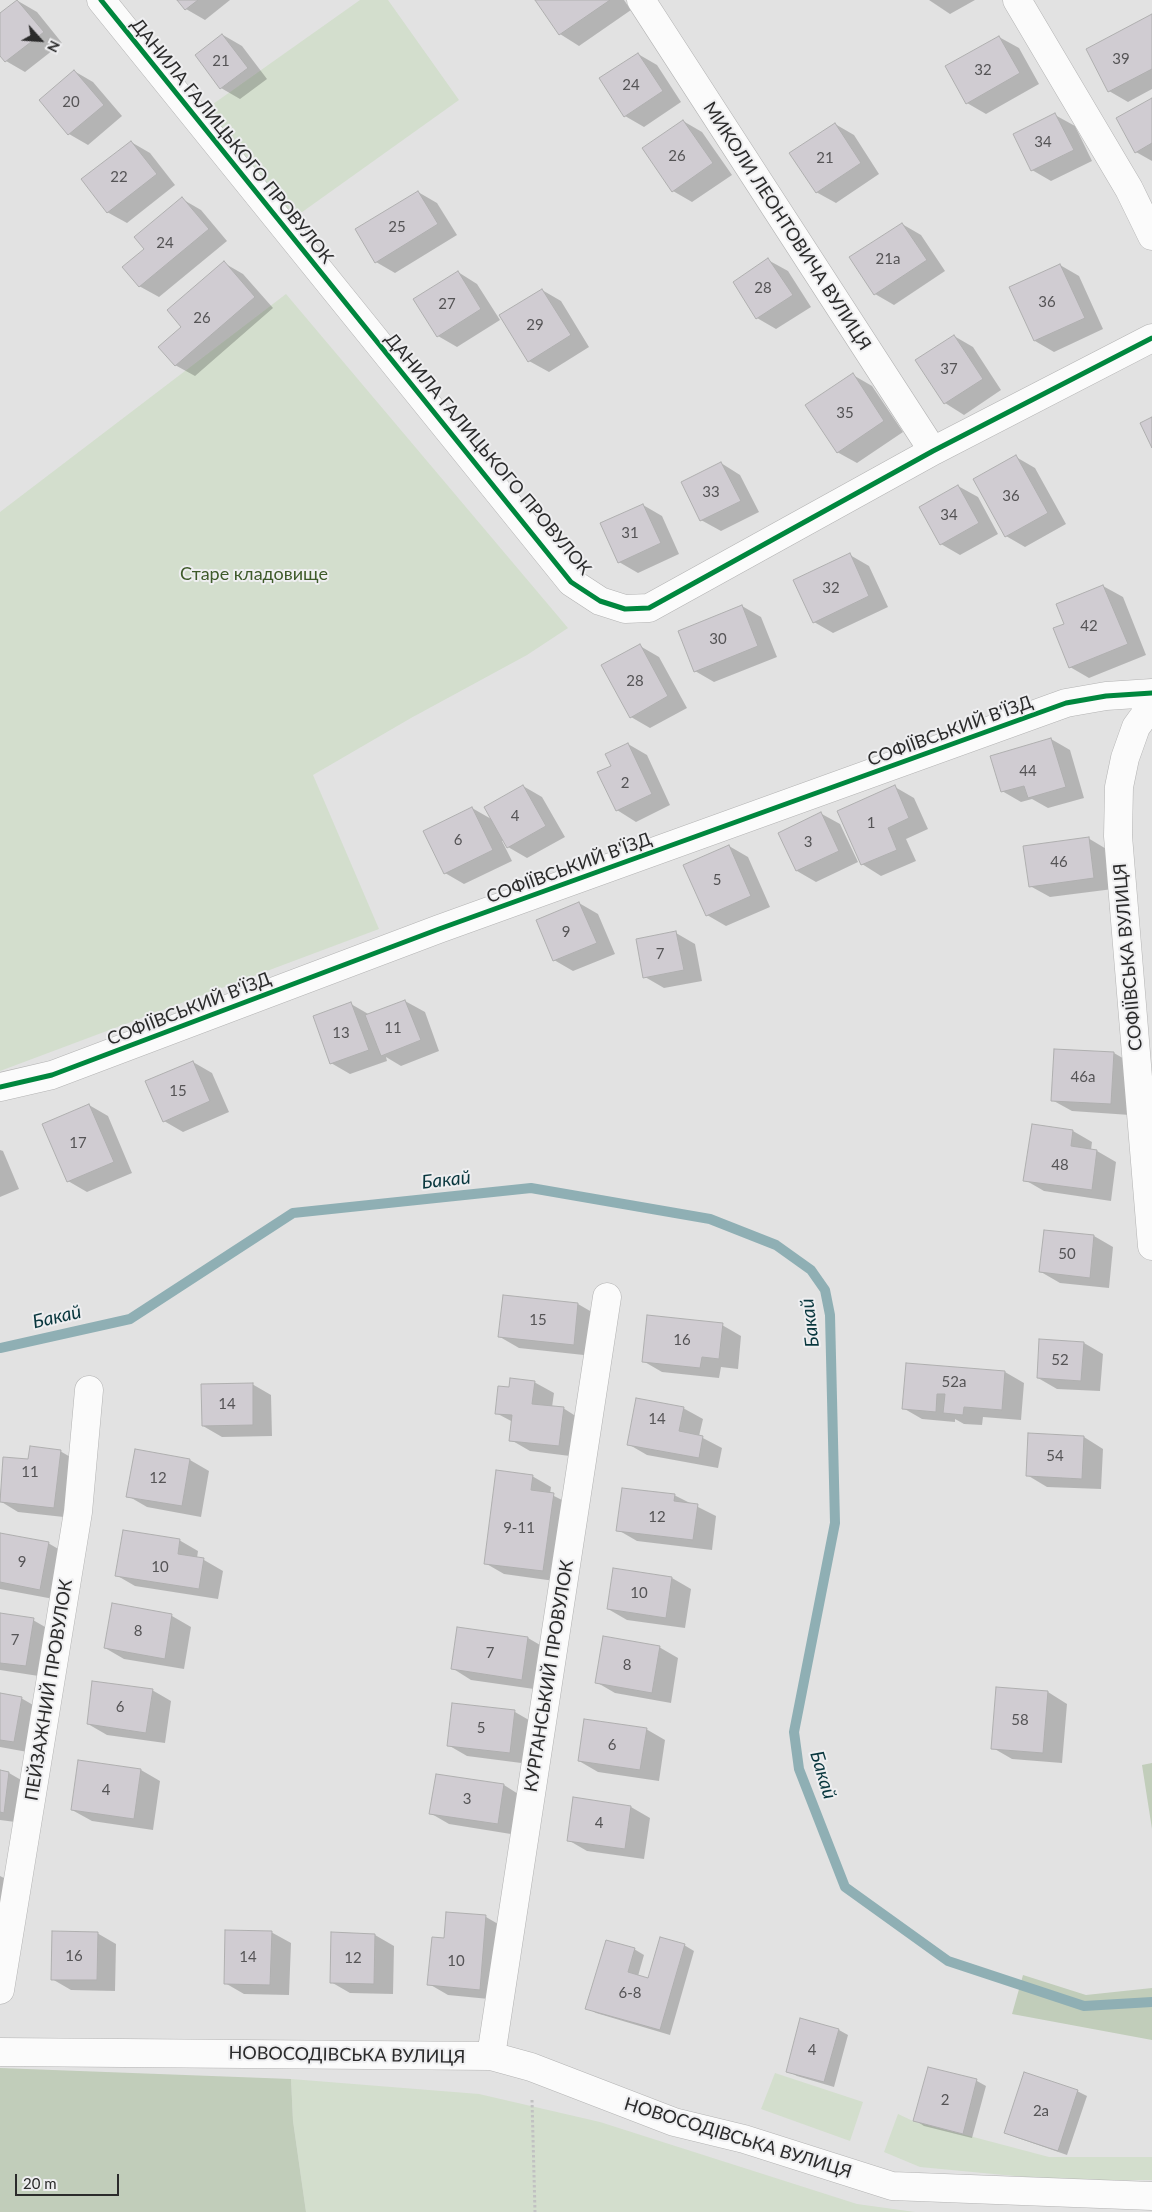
<!DOCTYPE html>
<html>
<head>
<meta charset="utf-8">
<style>
  body { margin:0 }
  #map { position:relative; width:1152px; height:2212px; overflow:hidden; background:#e2e2e2; font-family:Lato,sans-serif }
  canvas { display:block }
  .north { position:absolute; left:15px; top:15px; width:50px; height:50px; -webkit-text-stroke:4px #eeeef0; paint-order:stroke; rotate:116deg; font-size:14px; font-weight:700; line-height:20px; text-align:center; color:#2b2b2b }
  .north::after { content:''; display:block; margin:auto; width:18px; height:22px; background:#2b2b2b; clip-path:polygon(50% 0,100% 100%,50% 72%,0 100%) }
  .scale { position:absolute; left:15px; top:2174px; width:104px; height:22px; box-sizing:border-box; border:2px solid #2b2b2b; border-top:0; padding-left:6px; font-size:15px; line-height:18px; white-space:nowrap; color:#2b2b2b; -webkit-text-stroke:4px #eeeef0; paint-order:stroke }
</style>
</head>
<body>
<div id="map">
<canvas width="1152" height="2212"></canvas>
<div class="north">N</div>
<div class="scale">20 m</div>
</div>
<script>
const c = document.querySelector('canvas').getContext('2d');
c.lineJoin = 'round';
function paint(path, color) { c.fillStyle = color; c.fill(path, 'evenodd'); }
const shape = rows => new Path2D(rows.map(r => 'M' + r).join(''));
function strokePath(path, color, width, dash) { c.strokeStyle = color; c.lineWidth = width; c.lineCap = dash ? 'butt' : 'round'; c.setLineDash(dash || []); c.stroke(path); }
function drawText(font, color, halo, rows, align = 'center') {
  c.font = font + ' Lato,sans-serif'; c.lineWidth = 4; c.setLineDash([]); c.textBaseline = 'middle'; c.strokeStyle = halo; c.fillStyle = color; for (const [text, x, y, turn = 0] of rows) {
    c.save(); c.translate(x, y); c.rotate((+turn || 0) * Math.PI / 180); c.textAlign = isNaN(turn) ? turn : align; if (halo) c.strokeText(text, 0, 0); c.fillText(text, 0, 0); c.restore();
  }
}
paint(shape([
  [360,0,388,0,459,100,291,220,206,109],
  [286,294,568,628,527,655,411,718,313,775,379,929,0,1071,0,512],
  [775,2073,863,2102,850,2141,761,2109],
  [291,2079,479,2094,600,2122,857,2204,915,2212,306,2212,293,2121],
  [898,2114,913,2121,1049,2157,1152,2157,1152,2180,1067,2181,920,2167,884,2152]
]), '#d3decd');
paint(shape([
  [1152,1763,1152,1829,1142,1765],
  [1023,1975,1086,1995,1152,1988,1152,2040,1012,2014],
  [0,2068,291,2079,293,2121,306,2212,0,2212]
]), '#c1cdba');
paint(shape([
  [179,0,230,0,205,20,186,9],
  [537,0,624,0,631,10,579,46,560,34],
  [929,0,975,0,950,14],
  [18,1,37,12,62,43,25,72,6,61,0,54,0,15],
  [1152,16,1152,89,1128,102,1109,91],
  [223,35,242,46,267,79,240,99,221,88,196,56],
  [999,37,1019,48,1039,84,986,114,967,103],
  [638,54,657,65,681,102,644,127,625,116],
  [74,71,93,82,122,116,88,145,69,134],
  [1152,100,1152,161,1136,152],
  [1055,115,1075,126,1092,161,1051,181,1032,170],
  [683,121,702,132,732,175,692,202,673,191],
  [835,124,854,135,879,174,836,203,816,192],
  [131,142,150,153,175,185,127,223,107,212],
  [418,192,437,203,457,235,395,273,376,262],
  [182,199,201,210,227,241,159,297,139,286,146,250],
  [902,224,921,235,945,271,894,305,875,294],
  [768,260,788,271,811,307,776,329,757,318],
  [224,263,243,274,273,308,195,376,175,365,183,327],
  [1060,265,1079,276,1103,329,1054,352,1035,341],
  [458,272,477,284,500,320,457,347,438,336],
  [542,290,561,301,589,347,549,372,529,361],
  [954,336,973,347,1001,390,964,415,945,403,916,360],
  [853,375,872,386,903,432,857,463,837,452],
  [1016,457,1035,468,1066,524,1025,547,1006,536],
  [721,463,740,475,759,512,721,531,701,520],
  [958,486,978,497,998,534,960,555,941,544],
  [643,505,662,516,679,554,638,573,619,562],
  [850,555,869,566,888,607,833,633,814,622],
  [1103,586,1123,597,1146,655,1089,678,1070,667,1066,625],
  [742,606,761,617,777,657,714,682,695,671],
  [640,646,659,657,687,708,650,728,631,717],
  [1051,739,1070,750,1084,798,1048,808,1032,799,1021,802,1002,791],
  [628,744,647,755,670,805,636,822,617,810,612,766],
  [523,786,542,797,565,837,527,858,508,847,504,840,502,841,512,861,464,884,445,873,472,808,493,820],
  [895,787,914,798,928,829,906,839,916,861,881,876,862,864],
  [820,813,840,824,858,862,816,882,797,871,779,833],
  [1088,838,1108,850,1113,889,1050,897,1030,886],
  [729,846,748,857,770,907,726,926,707,915],
  [579,903,598,914,615,954,573,971,554,960],
  [676,933,695,944,702,981,664,988,645,977],
  [405,1001,425,1012,439,1051,401,1066,386,1057,387,1061,350,1074,331,1063,351,1004,370,1015],
  [1114,1053,1133,1064,1130,1115,1072,1111,1052,1100],
  [193,1062,212,1073,229,1112,183,1132,164,1121],
  [89,1105,108,1116,132,1173,87,1192,68,1181],
  [1073,1131,1092,1142,1091,1150,1097,1151,1116,1162,1111,1201,1044,1191,1025,1180],
  [0,1150,3,1151,19,1189,0,1197],
  [1045,1231,1094,1236,1113,1247,1109,1288,1060,1283,1041,1272],
  [504,1296,578,1304,597,1315,593,1356,519,1348,500,1337],
  [722,1325,741,1336,738,1369,721,1367,719,1378,662,1372,643,1361],
  [1084,1343,1103,1354,1100,1391,1057,1389,1038,1378],
  [907,1364,1005,1372,1024,1383,1021,1420,983,1417,982,1425,964,1424,955,1419,955,1422,922,1419,903,1408],
  [534,1382,554,1393,552,1407,563,1408,582,1420,578,1457,530,1451,511,1440,513,1422,496,1413,510,1388],
  [252,1384,271,1395,272,1436,222,1437,203,1426],
  [683,1408,703,1419,699,1436,722,1448,718,1468,647,1455,628,1444],
  [1084,1437,1103,1449,1101,1489,1047,1487,1027,1475],
  [60,1451,79,1462,73,1518,18,1512,0,1501,5,1458,30,1461],
  [136,1451,190,1460,209,1471,201,1517,147,1507,128,1496],
  [532,1476,551,1487,550,1494,572,1505,562,1582,504,1574,485,1563],
  [674,1495,716,1516,712,1550,637,1541,618,1530],
  [0,1534,48,1543,67,1554,59,1600,0,1589],
  [179,1540,198,1551,197,1558,204,1560,223,1571,218,1599,135,1586,116,1575],
  [672,1578,691,1589,685,1628,627,1620,608,1609],
  [113,1605,172,1616,191,1627,184,1669,124,1659,105,1648],
  [0,1614,33,1620,52,1631,45,1677,0,1670],
  [458,1628,528,1638,547,1649,541,1690,471,1680,452,1668],
  [659,1647,678,1658,671,1703,615,1693,596,1682],
  [998,1688,1048,1692,1067,1704,1062,1763,1012,1759,993,1748],
  [152,1690,171,1701,165,1743,107,1735,88,1724],
  [0,1695,21,1698,40,1709,33,1753,0,1747],
  [515,1712,534,1723,529,1764,467,1756,448,1745],
  [646,1729,665,1740,659,1781,598,1772,579,1761],
  [79,1761,141,1770,160,1781,153,1830,92,1821,72,1810],
  [0,1772,9,1773,28,1784,23,1823,0,1820],
  [504,1785,523,1797,517,1835,449,1824,430,1813],
  [631,1807,650,1818,644,1859,587,1851,568,1840],
  [0,1876,6,1879,0,1945],
  [447,1914,486,1917,505,1928,499,2000,448,1995,429,1984,445,1939],
  [271,1932,291,1943,289,1995,244,1994,225,1983],
  [97,1933,116,1944,115,1991,71,1990,52,1979],
  [332,1934,375,1935,394,1946,393,1994,350,1993,331,1982],
  [684,1945,694,1951,670,2035,596,2013,587,2008,634,1949,644,1955,638,1976,649,1979],
  [801,2019,839,2030,848,2035,834,2087,797,2076,787,2071],
  [928,2068,977,2081,986,2086,972,2138,924,2126,915,2120],
  [1077,2091,1087,2096,1067,2155,1015,2137,1005,2132]
]), '#0003');
strokePath(shape([
  [0,1348,130,1319,293,1213,531,1188,710,1219,776,1245,811,1270,825,1290,830,1315,835,1523,794,1732,799,1769,845,1887,948,1961,1084,2006,1152,2002]
]), '#8fafb4', 10);
const building = shape([
  [17,0,44,32,5,62,0,56,0,13,17,0],
  [177,0,198,0,185,10,177,0],
  [535,0,610,0,559,35,535,0],
  [1152,14,1152,69,1108,92,1086,49,1152,14],
  [222,34,248,68,220,89,195,55,222,34],
  [999,36,1020,73,966,104,945,66,999,36],
  [638,53,663,91,624,117,599,78,638,53],
  [74,70,104,105,68,135,39,100,74,70],
  [1152,98,1152,143,1135,153,1116,118,1152,98],
  [1055,113,1074,150,1031,171,1013,134,1055,113],
  [683,120,713,163,672,192,642,148,683,120],
  [835,123,861,163,816,193,789,153,835,123],
  [131,141,157,174,107,213,81,179,131,141],
  [418,191,438,224,375,263,355,229,418,191],
  [182,197,209,229,139,287,122,267,144,249,134,237,182,197],
  [902,223,927,260,874,295,849,257,902,223],
  [768,258,793,295,756,319,733,282,768,258],
  [224,261,255,297,175,366,158,347,181,327,167,310,224,261],
  [1060,264,1085,318,1034,341,1009,287,1060,264],
  [458,271,481,309,437,337,413,299,458,271],
  [542,289,571,335,528,362,499,315,542,289],
  [954,335,983,379,944,404,915,360,954,335],
  [853,373,884,421,837,453,805,405,853,373],
  [1152,417,1152,448,1140,423,1152,417],
  [1016,455,1048,513,1005,537,973,479,1016,455],
  [721,462,741,501,700,521,681,482,721,462],
  [958,485,979,523,940,545,919,507,958,485],
  [643,504,661,543,618,563,600,523,643,504],
  [850,553,869,596,813,623,793,580,850,553],
  [1103,585,1128,644,1069,668,1053,628,1064,624,1056,604,1103,585],
  [742,605,758,646,694,672,678,631,742,605],
  [640,644,668,696,630,718,601,665,640,644],
  [1051,738,1066,787,1028,798,1024,786,1001,792,990,756,1051,738],
  [628,743,652,794,616,811,597,772,611,766,605,754,628,743],
  [523,785,546,826,507,848,484,807,523,785],
  [895,785,909,818,888,828,897,850,861,865,837,811,895,785],
  [472,807,493,850,444,874,423,831,472,807],
  [821,812,839,851,796,871,778,833,821,812],
  [1089,837,1094,878,1029,887,1023,846,1089,837],
  [729,845,751,896,706,916,683,865,729,845],
  [579,902,597,943,553,961,536,920,579,902],
  [676,931,684,970,643,978,636,939,676,931],
  [405,1000,421,1040,381,1056,365,1015,405,1000],
  [351,1002,369,1050,330,1064,313,1016,351,1002],
  [1054,1049,1114,1052,1111,1104,1051,1101,1054,1049],
  [193,1061,210,1101,163,1122,145,1081,193,1061],
  [89,1104,114,1162,67,1182,42,1124,89,1104],
  [1032,1124,1073,1130,1071,1146,1097,1150,1092,1190,1023,1181,1032,1124],
  [1044,1230,1094,1235,1090,1278,1039,1272,1044,1230],
  [503,1295,578,1303,574,1345,498,1337,503,1295],
  [647,1315,723,1323,719,1359,702,1357,700,1368,642,1362,647,1315],
  [1039,1339,1084,1342,1081,1381,1037,1378,1039,1339],
  [906,1363,1005,1371,1002,1410,964,1407,963,1415,943,1413,945,1394,937,1394,936,1412,902,1409,906,1363],
  [510,1378,535,1381,532,1404,564,1407,559,1446,509,1441,512,1415,495,1414,498,1386,509,1387,510,1378],
  [253,1383,253,1425,202,1426,201,1384,253,1383],
  [636,1398,684,1407,679,1431,703,1436,699,1458,627,1445,636,1398],
  [1028,1433,1084,1436,1082,1479,1026,1476,1028,1433],
  [30,1446,61,1450,54,1508,0,1502,3,1457,28,1459,30,1446],
  [135,1449,190,1459,182,1506,126,1497,135,1449],
  [496,1470,533,1475,531,1490,554,1493,543,1571,484,1564,496,1470],
  [622,1488,675,1494,674,1501,698,1504,693,1540,616,1531,622,1488],
  [123,1530,180,1539,178,1554,204,1558,199,1589,115,1576,123,1530],
  [0,1533,49,1542,40,1590,0,1582,0,1533],
  [613,1568,672,1577,666,1618,607,1609,613,1568],
  [112,1603,172,1614,165,1659,104,1648,112,1603],
  [0,1613,34,1618,26,1666,0,1663,0,1613],
  [457,1627,528,1637,522,1680,451,1669,457,1627],
  [603,1636,660,1646,652,1693,595,1683,603,1636],
  [92,1681,153,1689,146,1733,87,1724,92,1681],
  [996,1687,1048,1691,1043,1753,991,1749,996,1687],
  [0,1693,22,1697,14,1742,0,1740,0,1693],
  [452,1703,515,1710,510,1753,447,1746,452,1703],
  [584,1719,647,1728,640,1770,578,1761,584,1719],
  [78,1760,141,1769,134,1819,71,1810,78,1760],
  [0,1770,9,1772,4,1813,0,1812,0,1770],
  [436,1774,504,1784,498,1824,429,1814,436,1774],
  [573,1797,631,1806,625,1849,567,1841,573,1797],
  [446,1912,486,1915,480,1990,427,1985,432,1937,444,1938,446,1912],
  [225,1930,272,1931,270,1985,224,1984,225,1930],
  [52,1931,98,1932,97,1980,51,1980,52,1931],
  [331,1932,375,1934,374,1984,330,1983,331,1932],
  [660,1937,685,1944,660,2030,585,2009,606,1940,635,1948,628,1972,648,1978,660,1937],
  [800,2018,839,2029,824,2082,786,2072,800,2018],
  [928,2067,977,2079,963,2134,913,2121,928,2067],
  [1024,2072,1078,2090,1058,2151,1004,2133,1024,2072]
]);
paint(building, '#d0ccd2');
strokePath(building, '#afafaf', 1);
const minor = shape([
  [101,0,571,582,600,601,625,609,649,608,933,451,1152,338],
  [641,0,933,451],
  [1017,0,1129,189,1152,236],
  [1152,705,1136,727,1125,758,1119,787,1118,836,1152,1246],
  [0,1087,52,1075,439,929,1066,703,1106,696,1152,693],
  [0,1990,78,1512,89,1390],
  [0,2052,491,2056,531,2067,674,2122,744,2139,892,2186,1152,2196],
  [491,2056,607,1297]
]);
strokePath(minor, '#b3b3b3', 29);
strokePath(shape([
  [532,2100,535,2212]
]), '#c1c1c2', 3, [2.5, 2.5]);
strokePath(minor, '#fbfbfb', 28);
strokePath(shape([
  [101,0,571,582,600,601,625,609,649,608,933,451,1152,338],
  [0,1087,52,1075,439,929,1066,703,1106,696,1152,693]
]), '#00873e', 5);
drawText('15px', '#555456', null, [
  ["39",1121,59],
  ["21",221,61],
  ["32",983,70],
  ["24",631,85],
  ["20",71,102],
  ["34",1043,142],
  ["26",677,156],
  ["21",825,158],
  ["22",119,177],
  ["25",397,227],
  ["24",165,243],
  ["21а",888,259],
  ["28",763,288],
  ["36",1047,302],
  ["27",447,304],
  ["26",202,318],
  ["29",535,325],
  ["37",949,369],
  ["35",845,413],
  ["33",711,492],
  ["36",1011,496],
  ["34",949,515],
  ["31",630,533],
  ["32",831,588],
  ["42",1089,626],
  ["30",718,639],
  ["28",635,681],
  ["44",1028,771],
  ["2",625,783],
  ["4",515,816],
  ["1",871,823],
  ["6",458,840],
  ["3",808,842],
  ["46",1059,862],
  ["5",717,880],
  ["9",566,932],
  ["7",660,954],
  ["11",393,1028],
  ["13",341,1033],
  ["46а",1083,1077],
  ["15",178,1091],
  ["17",78,1143],
  ["48",1060,1165],
  ["50",1067,1254],
  ["15",538,1320],
  ["16",682,1340],
  ["52",1060,1360],
  ["52а",954,1382],
  ["14",227,1404],
  ["14",657,1419],
  ["54",1055,1456],
  ["11",30,1472],
  ["12",158,1478],
  ["12",657,1517],
  ["9-11",519,1528],
  ["9",22,1562],
  ["10",160,1567],
  ["10",639,1593],
  ["8",138,1631],
  ["7",15,1640],
  ["7",490,1653],
  ["8",627,1665],
  ["6",120,1707],
  ["58",1020,1720],
  ["5",481,1728],
  ["6",612,1745],
  ["4",106,1790],
  ["3",467,1799],
  ["4",599,1823],
  ["16",74,1956],
  ["14",248,1957],
  ["12",353,1958],
  ["10",456,1961],
  ["6-8",630,1993],
  ["4",812,2050],
  ["2",945,2100],
  ["2а",1041,2111]
]);
drawText('18px', '#2b2b2b', '#eeeef0', [
  ["ДАНИЛА ГАЛИЦЬКОГО ПРОВУЛОК",232,141,51],
  ["МИКОЛИ ЛЕОНТОВИЧА ВУЛИЦЯ",787,226,57],
  ["ДАНИЛА ГАЛИЦЬКОГО ПРОВУЛОК",488,454,50],
  ["СОФІЇВСЬКИЙ В'ЇЗД",950,731,-20],
  ["СОФІЇВСЬКИЙ В'ЇЗД",569,868,-20],
  ["СОФІЇВСЬКА ВУЛИЦЯ",1128,957,-95],
  ["СОФІЇВСЬКИЙ В'ЇЗД",189,1009,-21],
  ["КУРГАНСЬКИЙ ПРОВУЛОК",549,1676,-81],
  ["ПЕЙЗАЖНИЙ ПРОВУЛОК",49,1690,-81],
  ["НОВОСОДІВСЬКА ВУЛИЦЯ",347,2055,1],
  ["НОВОСОДІВСЬКА ВУЛИЦЯ",738,2138,17]
]);
drawText('18px', '#3e5a2a', '#eeeef0', [
  ["Старе кладовище",254,574]
]);
drawText('italic 19px', '#09373e', '#eeeef0', [
  ["Бакай",446,1180,-6],
  ["Бакай",57,1317,-13],
  ["Бакай",810,1323,-97],
  ["Бакай",823,1775,73]
]);
</script>
</body>
</html>
